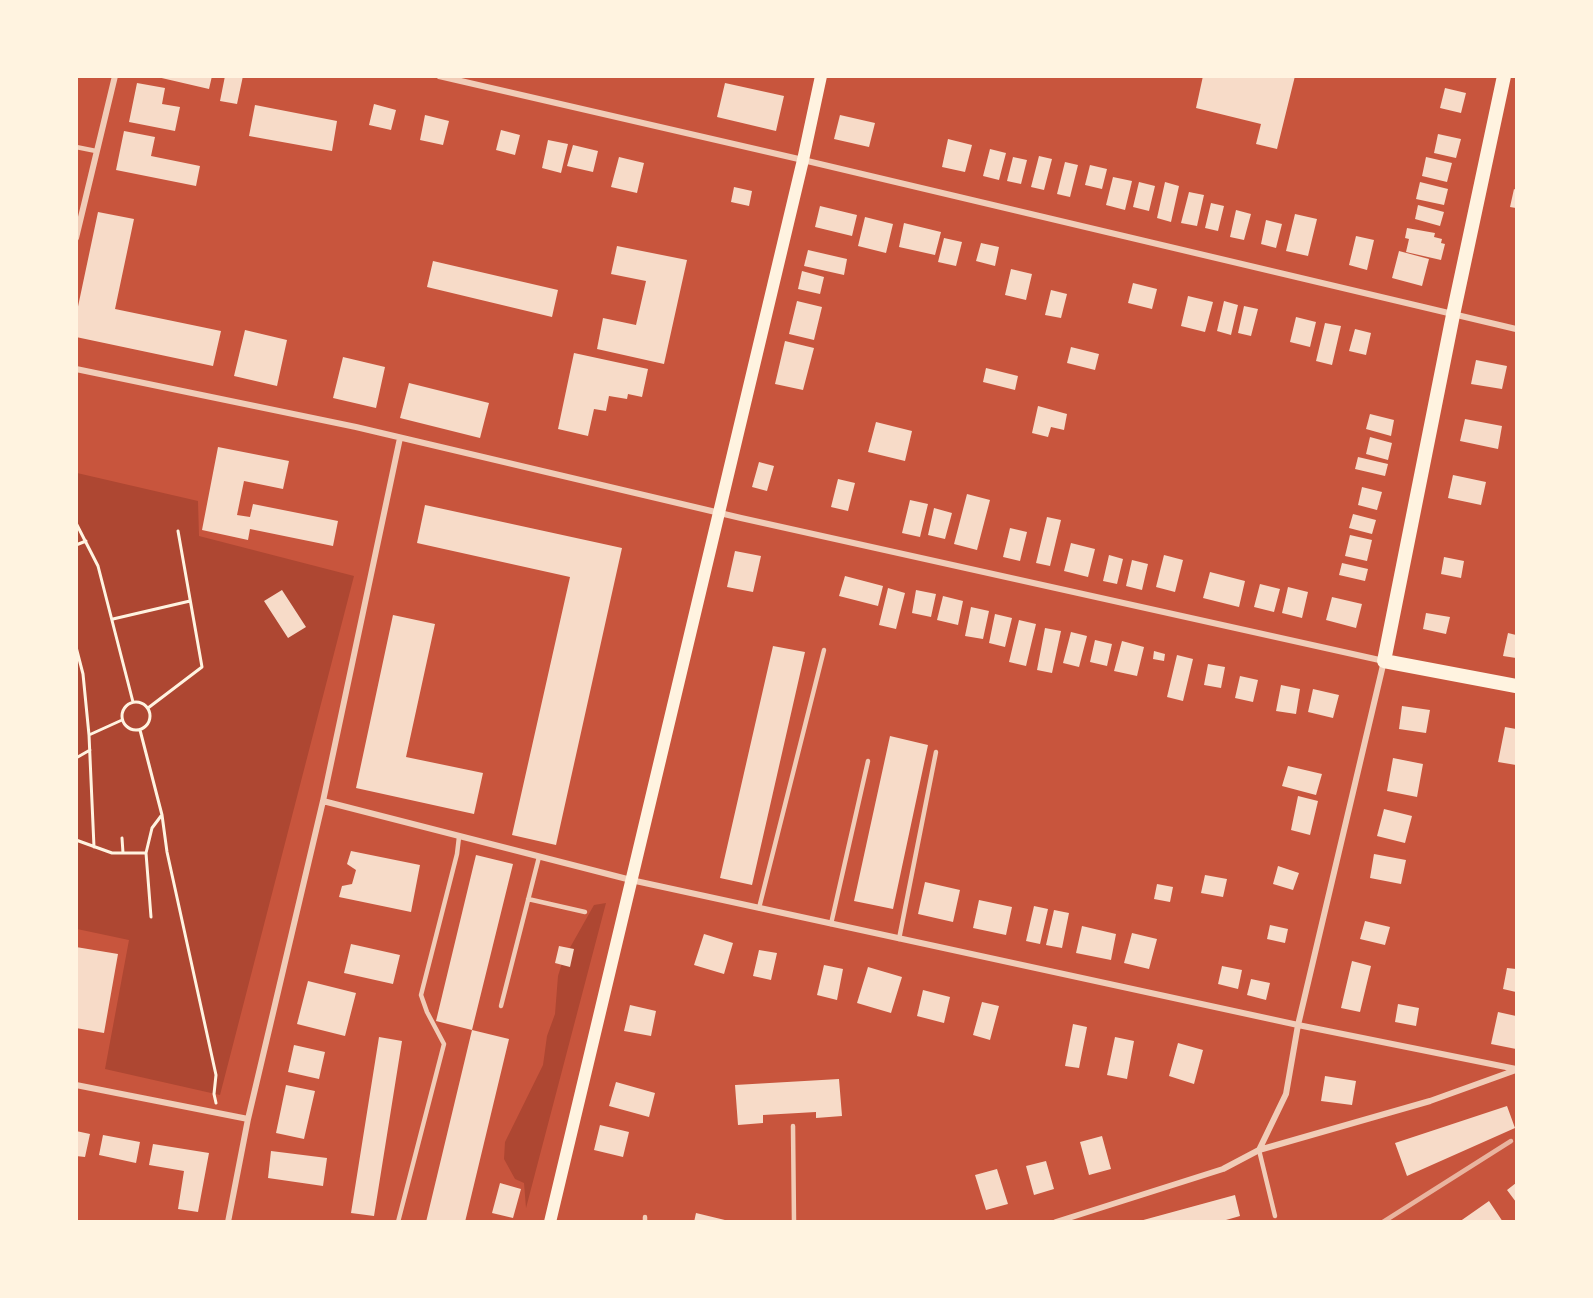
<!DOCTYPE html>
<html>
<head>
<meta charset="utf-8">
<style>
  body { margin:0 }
  #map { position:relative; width:1593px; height:1298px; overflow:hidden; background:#c8553d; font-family:"DejaVu Sans",sans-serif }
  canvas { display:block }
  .frame { position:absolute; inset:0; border:78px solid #fff3e0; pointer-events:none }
</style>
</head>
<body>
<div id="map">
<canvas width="1593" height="1298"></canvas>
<div class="frame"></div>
</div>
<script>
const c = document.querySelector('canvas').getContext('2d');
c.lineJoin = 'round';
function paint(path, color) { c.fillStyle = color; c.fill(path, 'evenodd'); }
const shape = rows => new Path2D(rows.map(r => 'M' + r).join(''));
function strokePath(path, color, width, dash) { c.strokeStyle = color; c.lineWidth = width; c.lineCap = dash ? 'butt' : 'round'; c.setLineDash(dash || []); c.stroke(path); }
paint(shape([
  [77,473,198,501,199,536,354,576,220,1095,105,1069,129,940,77,929],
  [606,903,526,1208,524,1183,515,1179,504,1159,505,1142,543,1065,547,1036,555,1014,558,976,563,960,594,905]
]), '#ae4732');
paint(shape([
  [153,76,212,76,209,89],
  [225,76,243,76,237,104,220,101],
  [1203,76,1295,76,1277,149,1256,144,1261,124,1196,108],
  [137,83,165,88,162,104,180,107,175,131,129,122],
  [725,83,784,96,776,131,717,117],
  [1445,88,1466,93,1461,113,1440,108],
  [374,104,396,110,391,130,369,125],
  [255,105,337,121,332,151,249,136],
  [425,115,449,121,443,145,420,140],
  [840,115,875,123,869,147,834,139],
  [501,130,520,135,515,155,496,150],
  [124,131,155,137,151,156,200,166,196,186,116,170],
  [1438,134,1461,139,1456,158,1434,153],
  [948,139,972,145,965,172,942,167],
  [548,140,568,144,561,173,542,168],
  [573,145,598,151,593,172,567,166],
  [990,149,1006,153,999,180,983,176],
  [1039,156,1052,159,1044,190,1031,187],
  [619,157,644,163,637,193,611,187],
  [1013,157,1027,160,1021,184,1007,181],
  [1426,157,1452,163,1447,182,1422,176],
  [1065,162,1078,165,1070,197,1057,194],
  [1090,165,1107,169,1102,189,1085,185],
  [1113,177,1132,181,1125,210,1106,205],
  [1139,182,1155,186,1149,211,1133,207],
  [1165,182,1179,186,1171,222,1157,218],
  [1420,182,1448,189,1444,205,1416,199],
  [734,187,752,191,749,206,731,202],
  [1514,189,1516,190,1516,208,1510,207],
  [1189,192,1204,195,1197,226,1181,223],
  [1211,203,1224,206,1218,231,1205,228],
  [1418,205,1444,212,1440,226,1415,219],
  [820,206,857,215,852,236,815,227],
  [1236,210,1251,214,1244,240,1230,237],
  [98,212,134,219,115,309,221,331,213,366,76,337,76,316],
  [1295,214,1317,219,1308,256,1286,251],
  [865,217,893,224,886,253,858,246],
  [1266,220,1282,224,1276,248,1261,244],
  [904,223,941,232,935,255,899,247],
  [1407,228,1435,233,1434,237,1442,239,1441,243,1445,244,1441,260,1406,252,1409,239,1405,238],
  [1356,236,1374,240,1367,270,1349,265],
  [944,238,962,242,956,266,938,262],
  [981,243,999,247,995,266,976,261],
  [617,246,687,260,664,364,597,349,603,318,636,325,646,281,611,274],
  [808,250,847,259,844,275,804,266],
  [1399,251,1429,259,1422,286,1392,278],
  [433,261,558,290,552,317,427,287],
  [1011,269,1032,274,1026,300,1005,295],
  [802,271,824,277,820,294,798,289],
  [1133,283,1157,289,1152,309,1128,303],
  [1051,290,1067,294,1061,318,1045,315],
  [1188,296,1213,302,1205,332,1181,326],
  [797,301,822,307,814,340,789,334],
  [1224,301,1238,305,1231,335,1217,331],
  [1244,306,1258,309,1251,336,1238,333],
  [1296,317,1316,322,1310,347,1290,342],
  [1325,323,1341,326,1332,365,1316,361],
  [1355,329,1371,333,1366,355,1349,351],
  [245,330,287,340,277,386,234,376],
  [785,341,814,348,803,390,775,384],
  [1071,347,1099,354,1095,370,1067,363],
  [574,353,648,369,642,397,628,394,627,399,609,396,606,411,594,409,588,436,558,429],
  [343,357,385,367,376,408,333,398],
  [1476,360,1507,366,1502,389,1471,384],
  [986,368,1018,376,1015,390,983,382],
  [409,383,489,403,480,438,400,418],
  [1038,406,1067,414,1064,430,1051,427,1048,437,1032,433],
  [1370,414,1394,420,1391,436,1366,429],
  [1465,419,1502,426,1498,449,1460,441],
  [876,422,912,431,905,461,868,452],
  [1370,437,1392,443,1388,460,1366,454],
  [218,447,289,461,283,489,244,481,237,515,250,517,253,504,338,521,333,546,250,529,248,540,202,530],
  [1358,457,1388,464,1385,476,1355,469],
  [759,462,774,466,767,491,752,487],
  [1453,475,1486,482,1481,505,1448,498],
  [838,479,855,483,848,511,831,507],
  [1362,487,1382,492,1377,510,1358,505],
  [967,494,990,500,977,550,954,544],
  [910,500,928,504,920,537,902,533],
  [425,505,622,548,556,845,512,835,570,577,417,543],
  [934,508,952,513,945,539,928,535],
  [1353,514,1376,520,1372,534,1349,528],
  [1047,517,1061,520,1050,566,1036,563],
  [1010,528,1027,532,1020,561,1003,557],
  [1350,535,1372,540,1367,561,1345,556],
  [1071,543,1095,549,1088,577,1064,571],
  [735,551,761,556,753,592,727,587],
  [1109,555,1123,559,1117,584,1103,581],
  [1164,555,1183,560,1175,592,1156,587],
  [1444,557,1464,561,1461,578,1441,574],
  [1132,560,1148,564,1142,590,1126,586],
  [1342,563,1368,569,1365,581,1339,575],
  [1210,572,1245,581,1239,607,1203,598],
  [845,576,883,586,878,606,839,596],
  [1260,584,1280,589,1274,612,1254,607],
  [1288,587,1308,592,1302,618,1282,613],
  [888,588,905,593,896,629,879,625],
  [282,590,306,627,288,638,264,601],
  [916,590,936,594,931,617,912,613],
  [943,596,963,601,958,625,937,620],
  [1332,597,1362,604,1356,628,1326,620],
  [971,607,989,611,983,639,965,636],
  [1426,613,1450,617,1446,634,1423,629],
  [995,614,1012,618,1005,647,989,643],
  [393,615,435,624,406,757,483,773,474,814,356,788],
  [1019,620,1036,624,1026,666,1009,662],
  [1045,628,1061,631,1052,673,1037,670],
  [1071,632,1087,636,1079,667,1063,663],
  [1508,633,1516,635,1516,658,1503,656],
  [1095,640,1112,644,1107,666,1090,662],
  [1122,641,1144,647,1137,676,1114,671],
  [773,646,805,652,752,885,720,878],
  [1154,651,1165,654,1164,661,1153,659],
  [1177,655,1193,659,1183,701,1167,697],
  [1208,664,1225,667,1221,688,1204,685],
  [1240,676,1258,680,1253,702,1235,698],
  [1281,685,1300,689,1296,714,1276,711],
  [1313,689,1339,695,1333,718,1308,712],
  [1402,706,1430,710,1426,733,1399,729],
  [1505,727,1516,729,1516,765,1498,762],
  [890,736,928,745,893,909,854,901],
  [1393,758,1423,764,1417,797,1387,791],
  [1288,766,1322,774,1316,795,1282,786],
  [1298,796,1318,801,1310,835,1291,830],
  [1384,809,1412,816,1405,843,1377,836],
  [351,851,420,865,411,912,339,897,342,886,352,884,356,870,347,864],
  [1374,854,1406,860,1401,884,1370,878],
  [476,855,513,864,472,1030,509,1039,465,1222,426,1222,472,1030,436,1021],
  [1278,866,1299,873,1293,890,1273,884],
  [1205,875,1227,879,1223,897,1201,893],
  [925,882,960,890,953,922,918,914],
  [1157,884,1173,887,1170,902,1154,899],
  [979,900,1012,907,1006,935,973,928],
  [1034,906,1048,909,1040,944,1026,941],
  [1054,910,1069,913,1062,948,1046,945],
  [1365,921,1390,927,1385,945,1360,939],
  [1270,925,1288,929,1285,943,1267,939],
  [1082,926,1116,934,1111,960,1076,953],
  [1132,933,1157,939,1149,969,1124,963],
  [704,934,733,943,724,974,694,965],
  [351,944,400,955,393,984,344,973],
  [559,946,574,949,570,967,555,963],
  [76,947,118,954,104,1033,76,1028],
  [759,950,777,953,771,980,753,976],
  [1352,961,1371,966,1360,1012,1341,1008],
  [824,965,843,969,837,1000,817,995],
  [1222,966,1242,970,1238,989,1218,984],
  [868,967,902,977,891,1013,857,1003],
  [1507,968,1516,969,1516,992,1503,989],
  [1251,979,1270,983,1266,1000,1247,995],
  [308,981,356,993,345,1036,297,1024],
  [923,990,950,997,944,1023,917,1016],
  [982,1002,999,1006,990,1040,973,1035],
  [1398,1004,1419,1008,1416,1026,1395,1022],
  [630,1005,656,1011,651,1036,624,1031],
  [1498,1012,1516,1016,1516,1049,1491,1044],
  [1073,1024,1087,1027,1079,1068,1065,1066],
  [379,1037,402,1041,374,1216,351,1213],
  [1115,1037,1134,1041,1127,1079,1107,1075],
  [1178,1043,1203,1050,1194,1084,1169,1076],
  [294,1045,325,1052,319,1079,288,1072],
  [1325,1076,1356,1081,1352,1105,1321,1101],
  [839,1079,842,1116,816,1118,816,1112,763,1115,763,1123,738,1125,735,1085],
  [616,1082,655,1093,649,1117,609,1106],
  [286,1085,315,1091,304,1139,276,1133],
  [1507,1106,1515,1128,1407,1176,1395,1143],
  [600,1125,629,1132,623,1157,594,1150],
  [76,1131,90,1134,85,1157,76,1156],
  [103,1135,140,1142,136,1163,99,1155],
  [1102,1136,1111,1169,1089,1175,1080,1142],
  [153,1144,209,1153,198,1212,178,1209,184,1171,149,1165],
  [271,1151,327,1158,323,1186,268,1178],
  [1046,1161,1054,1189,1034,1195,1026,1166],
  [997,1169,1008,1204,986,1210,975,1175],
  [500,1183,521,1189,513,1218,492,1213],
  [1516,1183,1516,1202,1507,1190],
  [1235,1195,1240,1216,1219,1222,1136,1222],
  [1489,1201,1503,1222,1459,1222],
  [696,1213,729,1221,729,1222,694,1222]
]), '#f7dbc8');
strokePath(shape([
  [76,523,98,566,133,702],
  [76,545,86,541],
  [113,619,190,601],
  [76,647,83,674,89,735,94,847],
  '122 716a14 14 0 1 1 28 0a14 14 0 1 1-28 0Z',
  [148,708,202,667,178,531],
  [140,730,162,815,167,852,216,1075,214,1094,216,1103],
  [89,735,122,720],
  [76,758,90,750],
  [122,838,123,853],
  [76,840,112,853,146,853,152,828,161,816],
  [146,853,151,917]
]), '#fff3e0', 3);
strokePath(shape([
  [76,147,96,151],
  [528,899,585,912],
  [759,908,824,650],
  [831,924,868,761],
  [899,939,936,752],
  [501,1006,539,857],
  [793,1126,794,1222],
  [1259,1150,1275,1216],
  [398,1222,444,1044,427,1012,421,995,457,854,459,837],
  [645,1222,645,1217]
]), '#f1ccb7', 4.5);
strokePath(shape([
  [439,76,803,160,1516,329],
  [76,238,115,76],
  [76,369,356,427,741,518,1384,661,1298,1025,1286,1094,1259,1150],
  [323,801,631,880,1298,1025,1516,1069],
  [76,1085,248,1119],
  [228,1222,248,1119,323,801,400,438],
  [1056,1222,1223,1169,1259,1150,1430,1101,1516,1070]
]), '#f1ccb7', 6);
strokePath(shape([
  [550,1222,803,160,821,76]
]), '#fff3e0', 12);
strokePath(shape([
  [1504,76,1453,315,1384,661,1516,686]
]), '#fff3e0', 14);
strokePath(shape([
  [1383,1222,1511,1141]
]), '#e9b49f', 4.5);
</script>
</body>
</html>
